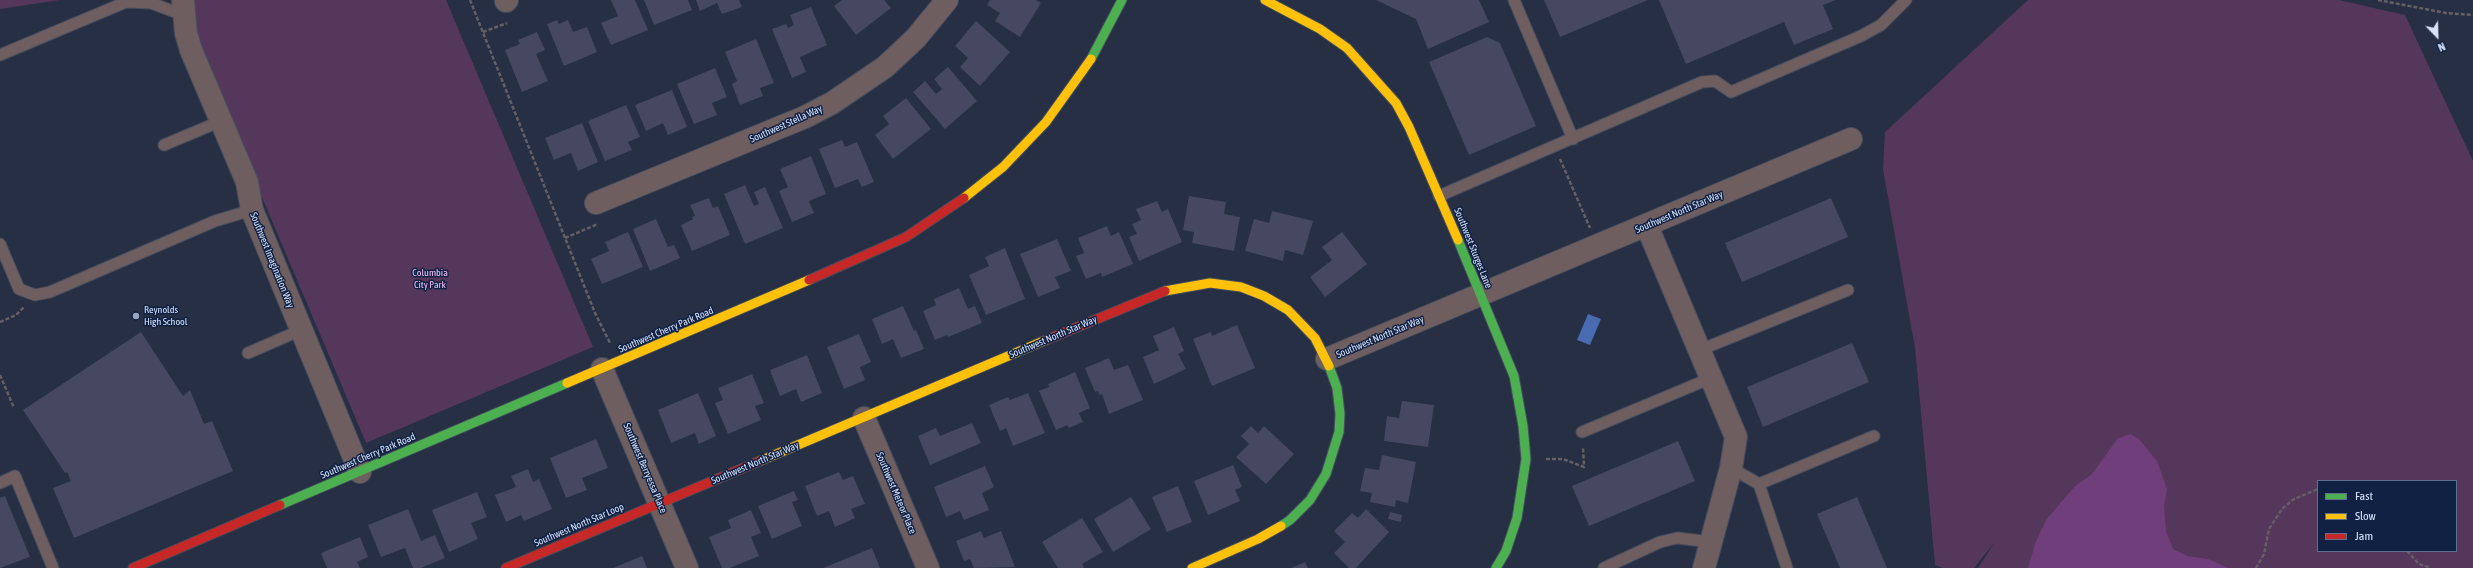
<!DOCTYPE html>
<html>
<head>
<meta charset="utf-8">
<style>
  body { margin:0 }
  #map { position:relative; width:2473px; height:568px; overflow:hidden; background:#262f43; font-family:"Asap Condensed",sans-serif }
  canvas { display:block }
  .legend { position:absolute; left:2317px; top:480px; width:140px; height:72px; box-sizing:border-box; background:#102144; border:1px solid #606f8e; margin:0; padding:5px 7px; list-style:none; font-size:12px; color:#d8e4fc }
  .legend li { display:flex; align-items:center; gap:8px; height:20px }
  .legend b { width:20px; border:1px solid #606f8e }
  .north { position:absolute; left:2417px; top:16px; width:40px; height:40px; -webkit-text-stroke:3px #102144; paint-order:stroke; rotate:157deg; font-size:11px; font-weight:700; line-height:16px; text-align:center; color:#d8e4fc }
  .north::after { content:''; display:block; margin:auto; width:14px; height:18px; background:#d8e4fc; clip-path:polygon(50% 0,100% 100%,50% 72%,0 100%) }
</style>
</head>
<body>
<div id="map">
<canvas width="2473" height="568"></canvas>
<ul class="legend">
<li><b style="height:5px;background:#4caf50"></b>Fast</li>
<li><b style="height:5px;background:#ffc107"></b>Slow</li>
<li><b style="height:5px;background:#c62828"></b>Jam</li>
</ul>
<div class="north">N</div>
</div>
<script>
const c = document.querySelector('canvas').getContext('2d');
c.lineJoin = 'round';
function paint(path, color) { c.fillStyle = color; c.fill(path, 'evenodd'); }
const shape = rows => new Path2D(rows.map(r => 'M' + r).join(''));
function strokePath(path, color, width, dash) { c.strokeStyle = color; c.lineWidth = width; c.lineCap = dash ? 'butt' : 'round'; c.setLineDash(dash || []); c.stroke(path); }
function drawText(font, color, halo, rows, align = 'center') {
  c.font = font + ' "Asap Condensed",sans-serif'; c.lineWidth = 3; c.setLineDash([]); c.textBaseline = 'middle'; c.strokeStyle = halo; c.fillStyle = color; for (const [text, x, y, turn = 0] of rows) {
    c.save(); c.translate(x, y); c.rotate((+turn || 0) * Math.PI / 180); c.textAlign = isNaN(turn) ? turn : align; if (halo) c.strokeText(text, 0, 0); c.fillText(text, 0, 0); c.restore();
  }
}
paint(shape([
  [0,0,60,0,0,9],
  [194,0,446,0,593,347,366,443,209,72,201,49,194,18],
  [2028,0,2339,0,2405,15,2473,161,2473,568,1978,568,1994,543,1974,568,1943,568,1935,565,1915,348,1883,169,1885,132],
  [2318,481,2456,481,2456,551,2318,551]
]), '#54375a');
paint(shape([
  [2131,434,2140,440,2157,461,2167,489,2164,506,2166,531,2173,549,2187,556,2208,559,2229,568,2028,568,2035,544,2046,520,2074,487,2092,474,2118,438]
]), '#703e7a');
paint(shape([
  [1588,314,1601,319,1590,345,1577,340]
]), '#496bb1');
paint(shape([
  [611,0,635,0,648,30,611,45,601,23,618,16],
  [644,0,688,0,692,10,654,25],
  [696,0,739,0,742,7,722,14,717,3,700,11],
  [842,0,884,0,891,8,856,35,834,6],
  [990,0,1036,0,1041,3,1020,37,995,21,1000,13,987,5],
  [1376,0,1479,0,1489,22,1428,49,1416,19],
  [1544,0,1648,0,1560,37],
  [1659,0,1836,0,1823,5,1833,29,1794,45,1784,22,1686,64],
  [811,7,827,45,800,57,806,72,792,78,772,29,786,24,788,28,794,25,790,15],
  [557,20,559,24,568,20,573,32,587,27,597,52,564,66,547,24],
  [976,21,1010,52,980,86,960,67,968,58,955,46],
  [537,32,545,50,536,54,548,81,522,92,505,50,520,44,518,40],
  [1487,37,1500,43,1536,126,1469,155,1429,62],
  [756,39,774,83,760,88,763,96,740,105,732,84,737,81,725,52],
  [948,67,977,101,945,129,913,92,925,81,936,94,942,89,934,79],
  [715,68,727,97,712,103,717,115,694,124,677,84],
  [672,90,687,127,668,135,663,123,646,131,635,105],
  [906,98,931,129,893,159,875,135,889,124,883,116],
  [626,105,640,137,628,142,632,150,605,161,588,121],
  [582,123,598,162,578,171,571,153,554,160,545,138],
  [842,140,845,147,857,142,874,182,862,187,858,179,835,188,819,149],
  [811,156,826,194,809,201,814,213,792,222,779,191,788,187,780,169],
  [745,185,754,206,759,204,754,192,765,187,783,228,745,244,724,194],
  [1189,196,1226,202,1224,214,1240,217,1234,251,1192,243,1194,232,1183,230],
  [709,198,713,208,718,206,730,235,692,251,681,225,693,219,692,217,695,216,690,205],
  [1831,198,1848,237,1742,282,1725,243],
  [1157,201,1162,212,1168,209,1182,242,1139,261,1129,237,1137,234,1132,224,1141,220,1136,209],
  [1272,211,1313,221,1303,255,1285,250,1283,261,1245,251,1254,219,1269,223],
  [656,219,668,247,674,245,680,258,650,271,633,229],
  [1107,226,1111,236,1119,232,1133,264,1102,277,1101,273,1086,279,1076,256,1084,253,1078,238],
  [628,232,643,267,602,284,591,259,609,251,605,242],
  [1342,232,1367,264,1325,297,1310,277,1332,260,1322,247],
  [1057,239,1071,271,1055,277,1060,288,1038,297,1020,254],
  [1005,248,1025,299,986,315,969,275,989,266,985,257],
  [959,288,968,309,975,306,982,323,948,337,947,335,935,340,923,311,936,305,934,299],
  [903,306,914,331,916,330,924,349,901,358,893,339,882,344,872,319],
  [1237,325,1255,368,1212,386,1193,339,1211,332,1212,336],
  [1174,327,1184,351,1178,354,1186,369,1154,384,1143,357,1159,350,1153,336],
  [141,332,183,396,190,390,204,424,212,421,233,471,74,538,53,488,71,481,67,472,65,473,23,410],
  [859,334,871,362,860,367,865,380,844,389,827,347],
  [1852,343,1869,382,1763,427,1747,387],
  [807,355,822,393,801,402,796,389,780,396,770,370],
  [1109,358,1114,370,1128,365,1143,400,1109,414,1102,394,1100,395,1098,391,1095,392,1085,368],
  [1075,372,1090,408,1079,413,1083,422,1069,428,1067,425,1056,430,1039,391,1049,387,1048,384],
  [752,374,764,403,755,406,761,420,728,434,715,403,723,400,718,388],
  [698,393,716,436,699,444,695,433,671,443,658,410],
  [1028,393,1045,433,1013,446,1006,428,1000,431,989,405,1008,397,1010,400],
  [1402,401,1434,405,1428,447,1384,441,1387,416,1399,418],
  [972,423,981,443,930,465,918,436,936,428,940,436],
  [1251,426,1258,433,1264,426,1294,454,1266,484,1236,457,1249,444,1241,436],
  [596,439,608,468,582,478,587,490,566,498,550,458],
  [1678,441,1695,481,1589,526,1572,486],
  [1382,455,1416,462,1408,503,1396,500,1395,507,1370,502,1372,493,1360,491,1365,468,1379,470],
  [1233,465,1242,487,1235,490,1240,501,1208,515,1194,481],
  [985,466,994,487,982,493,989,510,964,520,960,511,946,517,934,487],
  [528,469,533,482,539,479,552,509,524,521,521,515,506,522,495,495,516,487,511,476],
  [839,472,843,480,853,476,865,504,851,509,855,518,835,527,829,511,817,516,805,486],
  [1178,486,1192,522,1167,532,1152,497],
  [794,491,798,500,792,502,802,526,772,539,758,506],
  [477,492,487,517,471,523,478,539,449,552,432,510],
  [5,496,30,557,0,568,0,498],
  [1131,497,1151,529,1113,552,1094,519],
  [1857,497,1887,568,1840,568,1817,514],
  [408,509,421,541,435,535,445,558,421,568,413,568,405,548,381,557,368,525],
  [1366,509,1389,532,1356,568,1349,568,1334,553,1345,542,1334,531,1352,513,1358,518],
  [751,510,761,533,751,537,759,556,730,568,722,568,709,537,731,528,728,520],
  [1390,512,1402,515,1401,522,1388,519],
  [1082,518,1103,552,1082,564,1084,568,1058,568,1042,542],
  [981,531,984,538,1001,531,1015,567,974,568,970,559,964,561,956,541],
  [360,537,368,557,357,562,360,568,327,568,321,553],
  [872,548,880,568,823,568],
  [642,556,647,568,613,568],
  [1305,562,1308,568,1291,568]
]), '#454860');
const lane = shape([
  [1514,0,1573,139],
  [0,55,126,2,151,3,183,15],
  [164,145,221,121],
  [1439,196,1702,82,1715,81,1731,92,1861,36,1881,25,1906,0],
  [0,244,19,289,35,295,50,292,215,221,252,210],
  [1700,350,1848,290],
  [248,353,301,330],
  [1582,432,1711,378],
  [1731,468,1759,484,1787,568],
  [0,483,15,476,53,568],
  [1759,484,1874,436],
  [1604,568,1660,542,1677,538,1711,542]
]);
const street = shape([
  [183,0,186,33,191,50,247,182,252,210,360,472],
  [506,1,507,0],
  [596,203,805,117,832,103,885,67,916,38,947,0],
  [1647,226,1736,437,1731,468,1704,568],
  [1327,359,1851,139],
  [602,369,687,568],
  [864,418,928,568]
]);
const fast = shape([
  [1091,59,1122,0],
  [1458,240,1514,376,1523,426,1526,459,1517,518,1506,551,1496,568],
  [280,505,567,383],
  [1281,526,1290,520,1310,500,1326,474,1339,432,1340,414,1337,388,1329,366]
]);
const slow = shape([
  [1265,0,1320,29,1347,48,1396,103,1409,127,1458,240],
  [964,198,1003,167,1046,122,1091,59],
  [1165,291,1210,283,1241,287,1264,296,1288,310,1315,338,1329,366],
  [567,383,809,280],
  [760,461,1046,340],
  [1192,568,1258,539,1281,526]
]);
const jam = shape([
  [809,280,906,237,964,198],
  [1046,340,1165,291],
  [133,568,280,505],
  [506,568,760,461]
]);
strokePath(lane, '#454d5e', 13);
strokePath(street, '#454d5e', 24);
strokePath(fast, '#454d5e', 11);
strokePath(slow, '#454d5e', 11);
strokePath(jam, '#454d5e', 11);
strokePath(shape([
  [470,0,595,313,610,343],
  [2378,0,2446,13,2473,15],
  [483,32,507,23],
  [1560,159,1590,228],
  [565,238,598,224],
  [0,322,16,315,24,307],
  [0,375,14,408],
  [1546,459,1563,459,1584,467,1583,447],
  [2407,551,2419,564,2431,568],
  [2256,568,2264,554,2269,529,2282,509,2294,499,2318,489]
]), '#665f65', 2.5, [4, 2]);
strokePath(lane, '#6e5e60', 11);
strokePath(street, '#6e5e60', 22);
strokePath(fast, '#4caf50', 9);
strokePath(slow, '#ffc107', 9);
strokePath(jam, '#c62828', 9);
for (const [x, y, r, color] of [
  [136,316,4,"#9aa5bb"]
]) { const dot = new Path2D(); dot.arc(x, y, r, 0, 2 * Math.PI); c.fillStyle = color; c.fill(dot); strokePath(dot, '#102144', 1.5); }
drawText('10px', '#d8e4fc', '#102144', [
  ["Southwest Stella Way",786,124,-24],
  ["Southwest North Star Way",1679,212,-23],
  ["Southwest Sturges Lane",1473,248,68],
  ["Southwest Imagination Way",272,260,68],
  ["Southwest Cherry Park Road",666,330,-23],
  ["Southwest North Star Way",1053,337,-23],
  ["Southwest North Star Way",1380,337,-23],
  ["Southwest Cherry Park Road",368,456,-23],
  ["Southwest North Star Way",755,463,-23],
  ["Southwest Berryessa Place",645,468,67],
  ["Southwest Meteor Place",896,493,67],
  ["Southwest North Star Loop",579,525,-23]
]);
drawText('10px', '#f3c1f8', '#102144', [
  ["Columbia",430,273],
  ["City Park",430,285]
]);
drawText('10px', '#d8e4fc', '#102144', [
  ["Reynolds",144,310],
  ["High School",144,322]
], 'left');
</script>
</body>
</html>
